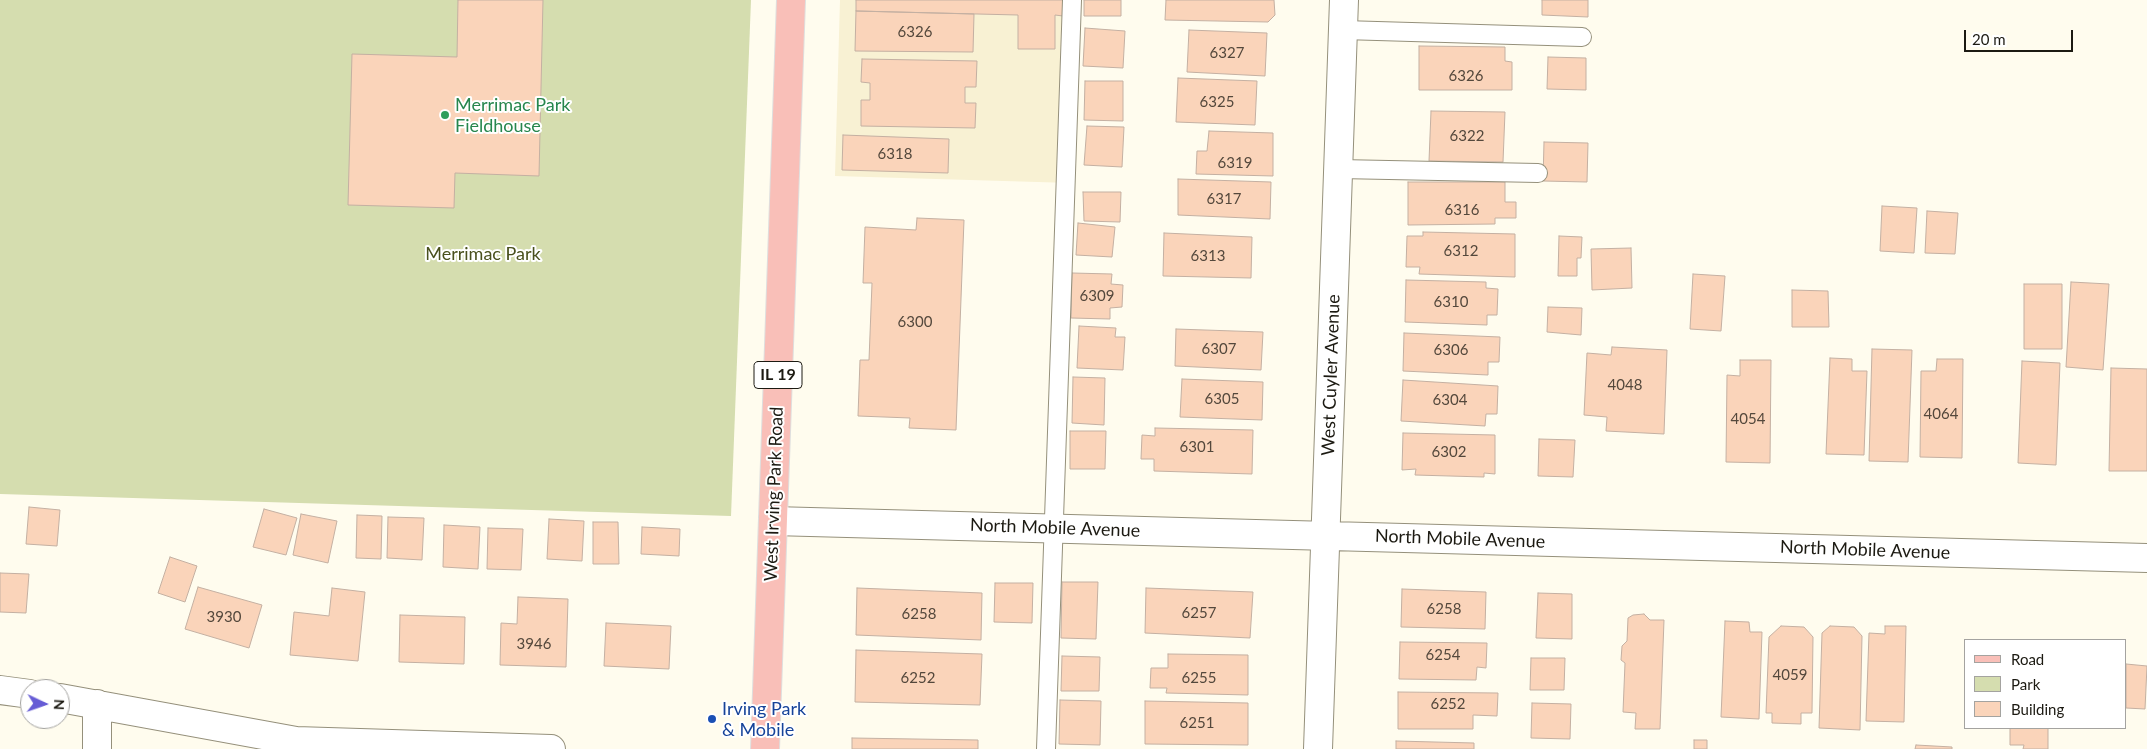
<!DOCTYPE html>
<html>
<head>
<meta charset="utf-8">
<style>
  body { margin:0 }
  #map { position:relative; width:2147px; height:749px; overflow:hidden; background:#fffcee; font-family:Lato,sans-serif }
  canvas { display:block }
  .legend { position:absolute; left:1964px; top:639px; width:162px; height:90px; box-sizing:border-box; background:#fff; border:1px solid #a4a3a0; margin:0; padding:6px 9px; list-style:none; font-size:15px; color:#1c1a12 }
  .legend li { display:flex; align-items:center; gap:10px; height:25px }
  .legend b { width:25px; border:1px solid #a4a3a0 }
  .north { position:absolute; left:20px; top:679px; width:50px; height:50px; box-sizing:border-box; background:#fff; border:1px solid #a4a3a0; border-radius:50%; rotate:93deg; font-size:14px; font-weight:700; line-height:20px; text-align:center; color:#1c1a12 }
  .north::after { content:''; display:block; margin:auto; width:18px; height:22px; background:#665cd5; clip-path:polygon(50% 0,100% 100%,50% 72%,0 100%) }
  .scale { position:absolute; left:1964px; top:30px; width:109px; height:22px; box-sizing:border-box; border:2px solid #1c1a12; border-top:0; padding-left:6px; font-size:15px; line-height:18px; white-space:nowrap; color:#1c1a12; -webkit-text-stroke:4px #fff; paint-order:stroke }
</style>
</head>
<body>
<div id="map">
<canvas width="2147" height="749"></canvas>
<ul class="legend">
<li><b style="height:6px;background:#f9bfb8"></b>Road</li>
<li><b style="height:14px;background:#d5ddaf"></b>Park</li>
<li><b style="height:14px;background:#fad4ba"></b>Building</li>
</ul>
<div class="north">N</div>
<div class="scale">20 m</div>
</div>
<script>
const c = document.querySelector('canvas').getContext('2d');
c.lineJoin = 'round';
function paint(path, color) { c.fillStyle = color; c.fill(path, 'evenodd'); }
const shape = rows => new Path2D(rows.map(r => 'M' + r).join(''));
function strokePath(path, color, width, dash) { c.strokeStyle = color; c.lineWidth = width; c.lineCap = dash ? 'butt' : 'round'; c.setLineDash(dash || []); c.stroke(path); }
function drawText(font, color, halo, rows, align = 'center') {
  c.font = font + ' Lato,sans-serif'; c.lineWidth = 4; c.setLineDash([]); c.textBaseline = 'middle'; c.strokeStyle = halo; c.fillStyle = color; for (const [text, x, y, turn = 0] of rows) {
    c.save(); c.translate(x, y); c.rotate((+turn || 0) * Math.PI / 180); c.textAlign = isNaN(turn) ? turn : align; if (halo) c.strokeText(text, 0, 0); c.fillText(text, 0, 0); c.restore();
  }
}
paint(shape([
  [840,0,1077,0,1071,183,835,176]
]), '#f8f1d3');
paint(shape([
  [0,0,751,0,731,516,0,494]
]), '#d5ddaf');
const building = shape([
  [458,0,543,0,539,176,455,173,454,208,348,205,352,54,457,57,458,0],
  [856,0,1063,0,1063,16,1055,15,1055,49,1018,49,1018,15,856,11,856,0],
  [1084,0,1121,0,1121,16,1084,16,1084,0],
  [1166,0,1274,0,1275,15,1268,22,1165,20,1166,0],
  [1542,0,1588,0,1588,17,1542,15,1542,0],
  [856,11,974,14,973,52,855,51,856,11],
  [1085,28,1125,31,1123,68,1083,66,1085,28],
  [1189,30,1267,33,1265,76,1187,72,1189,30],
  [1419,46,1505,47,1505,61,1512,62,1512,90,1419,90,1419,46],
  [1548,57,1586,58,1586,90,1547,89,1548,57],
  [862,59,977,61,976,87,965,87,965,103,976,103,975,128,861,126,861,100,870,100,870,83,861,82,862,59],
  [1178,78,1257,81,1255,125,1176,122,1178,78],
  [1085,81,1123,81,1123,121,1084,120,1085,81],
  [1431,111,1505,112,1503,162,1429,161,1431,111],
  [1087,126,1124,127,1122,167,1084,165,1087,126],
  [1209,131,1273,133,1273,176,1196,174,1197,151,1207,151,1209,131],
  [843,135,949,139,948,173,842,170,843,135],
  [1544,142,1588,143,1587,182,1543,181,1544,142],
  [1178,179,1271,182,1270,219,1178,215,1178,179],
  [1408,182,1505,182,1505,202,1516,202,1516,218,1495,218,1495,224,1408,225,1408,182],
  [1083,192,1121,192,1120,222,1084,221,1083,192],
  [1882,206,1917,208,1914,253,1880,251,1882,206],
  [1927,211,1958,213,1955,254,1925,253,1927,211],
  [917,218,964,220,956,430,909,428,910,418,858,416,860,360,869,360,872,283,863,283,865,227,916,230,917,218],
  [1078,223,1115,227,1112,257,1076,255,1078,223],
  [1423,232,1515,234,1515,277,1419,274,1420,267,1406,267,1407,236,1423,236,1423,232],
  [1164,233,1252,237,1251,278,1163,276,1164,233],
  [1559,236,1582,237,1581,258,1577,258,1577,276,1558,276,1559,236],
  [1631,248,1632,288,1592,290,1591,249,1631,248],
  [1072,273,1112,274,1111,284,1123,285,1122,307,1110,308,1110,319,1071,318,1072,273],
  [1693,274,1725,276,1721,331,1690,329,1693,274],
  [1406,280,1486,282,1486,288,1498,289,1497,315,1487,315,1487,325,1405,322,1406,280],
  [2071,282,2109,284,2103,370,2066,367,2071,282],
  [2024,284,2062,284,2062,349,2024,349,2024,284],
  [1792,290,1828,291,1829,327,1792,327,1792,290],
  [1548,307,1582,308,1581,335,1547,332,1548,307],
  [1079,326,1116,328,1115,337,1125,337,1123,370,1077,368,1079,326],
  [1176,329,1263,332,1261,370,1175,366,1176,329],
  [1404,333,1500,337,1499,362,1488,362,1488,375,1403,371,1404,333],
  [1612,347,1667,350,1664,434,1606,431,1607,417,1584,415,1587,353,1611,355,1612,347],
  [1872,349,1912,350,1908,462,1869,461,1872,349],
  [1830,358,1852,359,1852,371,1867,371,1864,455,1826,454,1830,358],
  [1937,359,1963,359,1962,458,1920,457,1921,371,1936,371,1937,359],
  [1740,360,1771,360,1770,463,1726,462,1727,375,1740,376,1740,360],
  [2022,361,2060,363,2056,465,2018,463,2022,361],
  [2111,368,2147,369,2147,471,2109,471,2111,368],
  [1073,377,1105,378,1104,425,1072,423,1073,377],
  [1182,379,1263,382,1262,420,1180,417,1182,379],
  [1403,380,1498,386,1497,414,1486,414,1485,426,1401,421,1403,380],
  [1155,428,1253,430,1252,474,1154,471,1154,459,1141,459,1142,435,1155,436,1155,428],
  [1070,431,1106,431,1105,469,1070,469,1070,431],
  [1403,433,1495,435,1495,474,1484,473,1484,477,1415,475,1416,469,1402,470,1403,433],
  [1539,439,1575,440,1573,477,1538,476,1539,439],
  [29,507,60,510,57,546,26,544,29,507],
  [264,509,297,518,286,555,253,547,264,509],
  [301,514,337,521,328,563,293,555,301,514],
  [357,515,382,516,381,559,356,558,357,515],
  [388,517,424,518,422,560,387,558,388,517],
  [549,519,584,521,582,561,547,559,549,519],
  [593,522,618,522,619,564,593,564,593,522],
  [444,525,480,527,478,569,443,567,444,525],
  [642,527,680,529,679,556,641,554,642,527],
  [488,528,523,529,521,570,487,569,488,528],
  [170,557,197,566,185,602,158,593,170,557],
  [0,573,29,574,26,613,0,612,0,573],
  [1062,582,1098,582,1096,639,1061,638,1062,582],
  [995,583,1033,583,1032,623,994,622,995,583],
  [198,587,262,605,249,648,185,629,198,587],
  [332,588,365,592,358,661,290,655,294,612,329,616,332,588],
  [857,588,982,593,981,640,856,635,857,588],
  [1146,588,1253,592,1250,638,1145,633,1146,588],
  [1402,589,1486,592,1485,629,1401,627,1402,589],
  [1538,593,1572,594,1572,639,1536,638,1538,593],
  [518,597,568,599,566,667,500,665,501,623,517,624,518,597],
  [1644,614,1650,620,1664,620,1660,729,1635,729,1636,713,1623,712,1625,663,1621,660,1622,646,1627,641,1628,618,1633,615,1644,614],
  [400,615,465,617,464,664,399,662,400,615],
  [1725,621,1749,622,1750,632,1762,632,1759,719,1721,717,1725,621],
  [606,623,671,626,669,669,604,666,606,623],
  [1781,626,1804,627,1813,637,1812,713,1801,713,1801,724,1772,723,1772,713,1766,713,1769,637,1781,626],
  [1830,626,1854,627,1862,636,1860,730,1819,728,1822,633,1830,626],
  [1885,626,1906,626,1904,722,1866,721,1869,633,1885,634,1885,626],
  [1400,642,1487,643,1486,668,1477,667,1476,680,1399,679,1400,642],
  [856,650,982,654,980,705,855,702,856,650],
  [1168,654,1248,655,1248,695,1166,693,1167,688,1150,688,1151,668,1168,668,1168,654],
  [1062,656,1100,657,1099,691,1061,691,1062,656],
  [1531,658,1565,658,1564,690,1530,690,1531,658],
  [2126,664,2147,666,2145,709,2126,708,2126,664],
  [1398,692,1498,693,1497,716,1473,715,1473,729,1398,729,1398,692],
  [1060,700,1101,701,1100,745,1059,744,1060,700],
  [1145,701,1248,703,1248,745,1145,744,1145,701],
  [1532,703,1571,704,1570,739,1531,738,1532,703],
  [2010,728,2048,728,2048,749,2023,749,2024,745,2010,745,2010,728],
  [852,738,978,740,978,749,852,749,852,738],
  [1694,740,1707,740,1707,749,1694,749,1694,740],
  [1396,741,1474,743,1474,749,1396,749,1396,741],
  [1916,745,1952,747,1952,749,1915,749,1916,745]
]);
paint(building, '#fad4ba');
strokePath(building, '#c4b0a2', 1);
const lane = shape([
  [1343,30,1582,37],
  [1339,169,1538,173],
  [1046,749,1072,0]
]);
const street = shape([
  [773,521,2147,558],
  [0,690,30,694],
  [60,698,296,741,551,749],
  [97,749,97,704],
  [1318,749,1344,0]
]);
const primary = shape([
  [765,749,791,0]
]);
strokePath(lane, '#95907b', 20);
strokePath(street, '#95907b', 30);
strokePath(primary, '#dfdfde', 30);
strokePath(lane, '#fff', 18);
strokePath(street, '#fff', 28);
strokePath(primary, '#f9bfb8', 28);
for (const [x, y, r, color] of [
  [445,115,5,"#2e9e5b"],
  [712,719,5,"#1a4fb4"]
]) { const dot = new Path2D(); dot.arc(x, y, r, 0, 2 * Math.PI); c.fillStyle = color; c.fill(dot); strokePath(dot, '#fff', 2); }
drawText('15px', '#54483c', null, [
  ["6326",915,32],
  ["6327",1227,53],
  ["6326",1466,76],
  ["6325",1217,102],
  ["6322",1467,136],
  ["6318",895,154],
  ["6319",1235,163],
  ["6317",1224,199],
  ["6316",1462,210],
  ["6312",1461,251],
  ["6313",1208,256],
  ["6309",1097,296],
  ["6310",1451,302],
  ["6300",915,322],
  ["6307",1219,349],
  ["6306",1451,350],
  ["4048",1625,385],
  ["6305",1222,399],
  ["6304",1450,400],
  ["4064",1941,414],
  ["4054",1748,419],
  ["6301",1197,447],
  ["6302",1449,452],
  ["6258",1444,609],
  ["6257",1199,613],
  ["6258",919,614],
  ["3930",224,617],
  ["3946",534,644],
  ["6254",1443,655],
  ["4059",1790,675],
  ["6252",918,678],
  ["6255",1199,678],
  ["6252",1448,704],
  ["6251",1197,723]
]);
for (const [x, y, w] of [
  [778,375,48]
]) { const box = new Path2D(); box.roundRect(x - w / 2, y - 13.5, w, 27, 4); c.fillStyle = '#fff'; c.fill(box); strokePath(box, '#1c1a12', 1); }
drawText('bold 16px', '#1c1a12', null, [
  ["IL 19",778,375]
]);
drawText('18px', '#27864d', '#fff', [
  ["Merrimac Park",455,105],
  ["Fieldhouse",455,126]
], 'left');
drawText('18px', '#49501d', '#fff', [
  ["Merrimac Park",483,254]
]);
drawText('18px', '#1c1a12', '#fff', [
  ["West Cuyler Avenue",1331,375,-88],
  ["West Irving Park Road",774,494,-88],
  ["North Mobile Avenue",1055,528,2],
  ["North Mobile Avenue",1460,539,2],
  ["North Mobile Avenue",1865,550,2]
]);
drawText('18px', '#164399', '#fff', [
  ["Irving Park",722,709],
  ["& Mobile",722,730]
], 'left');
</script>
</body>
</html>
